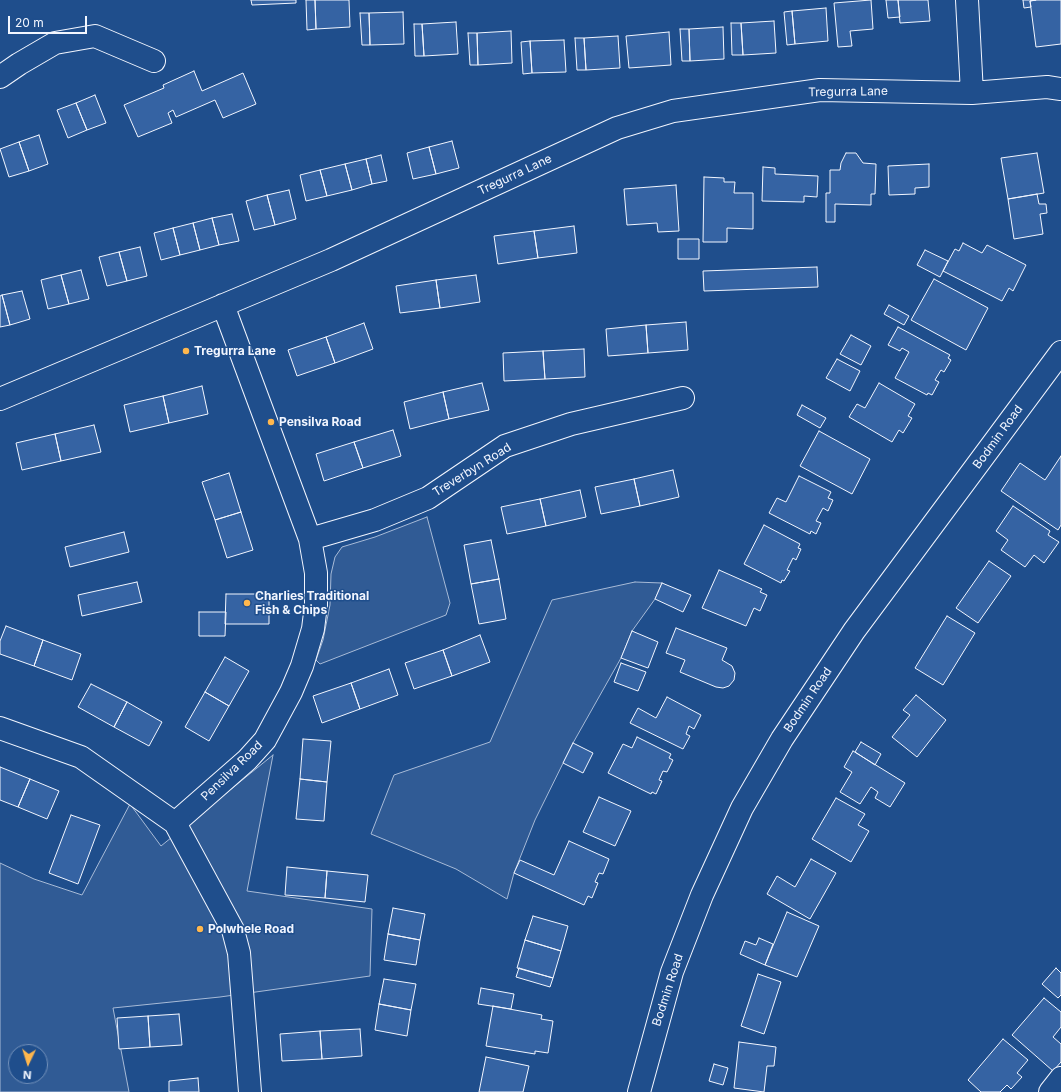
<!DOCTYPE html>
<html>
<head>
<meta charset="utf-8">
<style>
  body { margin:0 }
  #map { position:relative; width:1061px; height:1092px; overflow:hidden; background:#1f4e8c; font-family:Inter,sans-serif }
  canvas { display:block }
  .north { position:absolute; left:8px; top:1044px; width:40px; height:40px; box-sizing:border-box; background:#1f4e8c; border:1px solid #7391ba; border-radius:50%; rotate:184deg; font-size:11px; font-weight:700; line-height:16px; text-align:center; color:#f2f6ff }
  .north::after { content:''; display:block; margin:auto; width:14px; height:18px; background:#ffb74d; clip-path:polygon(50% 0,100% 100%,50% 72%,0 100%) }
  .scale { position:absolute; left:8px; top:16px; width:79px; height:18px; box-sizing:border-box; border:2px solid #f2f6ff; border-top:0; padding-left:5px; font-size:12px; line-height:14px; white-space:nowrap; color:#f2f6ff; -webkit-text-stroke:3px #1f4e8c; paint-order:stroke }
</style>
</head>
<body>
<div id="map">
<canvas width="1061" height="1092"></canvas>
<div class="north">N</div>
<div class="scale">20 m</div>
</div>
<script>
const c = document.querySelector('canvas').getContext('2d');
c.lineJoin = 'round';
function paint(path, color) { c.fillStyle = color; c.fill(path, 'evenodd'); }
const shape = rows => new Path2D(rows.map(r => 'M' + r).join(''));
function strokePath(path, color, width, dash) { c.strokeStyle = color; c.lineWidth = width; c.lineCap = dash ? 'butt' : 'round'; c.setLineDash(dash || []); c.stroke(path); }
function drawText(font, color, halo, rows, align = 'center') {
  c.font = font + ' Inter,sans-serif'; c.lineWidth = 3; c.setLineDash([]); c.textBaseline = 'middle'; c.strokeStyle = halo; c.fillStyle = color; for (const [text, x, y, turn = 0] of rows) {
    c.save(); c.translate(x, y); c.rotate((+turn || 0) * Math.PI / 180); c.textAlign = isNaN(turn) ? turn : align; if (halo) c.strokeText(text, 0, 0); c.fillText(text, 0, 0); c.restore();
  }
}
const built = shape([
  [427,517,450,603,446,615,320,664,316,660,323,640,330,605,331,574,335,557,342,547,375,537,427,517],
  [635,582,662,583,655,599,632,631,621,658,573,743,535,820,514,873,507,899,456,869,371,834,394,775,490,742,552,600,635,582],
  [273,755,247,891,372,909,370,976,220,997,113,1008,129,1092,0,1092,0,863,34,879,82,895,130,804,161,846,273,755],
  [16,1052,40,1052,40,1076,16,1076,16,1052]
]);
paint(built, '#305b95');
strokePath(built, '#a8bbd7', 1);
const building = shape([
  [251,0,296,0,296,3,252,5,251,0],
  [306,0,315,0,316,29,307,30,306,0],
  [315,0,349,0,350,27,316,29,315,0],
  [871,0,873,29,850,31,852,46,838,47,834,3,871,0],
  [886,0,898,0,900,17,888,18,886,0],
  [898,0,928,0,930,21,900,23,898,0],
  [1023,0,1036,0,1030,1,1031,7,1024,8,1023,0],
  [1036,0,1061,0,1061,44,1036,47,1030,1,1036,0],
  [826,8,828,41,795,44,792,11,826,8],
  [792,11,795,44,787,45,784,12,792,11],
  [403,12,404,44,370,45,369,13,403,12],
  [360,13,369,13,370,45,362,45,360,13],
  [774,21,776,53,743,55,741,23,774,21],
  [456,22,458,54,424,56,422,24,456,22],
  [731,23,741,23,743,55,732,55,731,23],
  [414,24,422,24,424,56,415,56,414,24],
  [723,27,724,59,690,61,689,29,723,27],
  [680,29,689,29,690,61,682,61,680,29],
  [511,31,512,63,478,65,477,33,511,31],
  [669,32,671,65,629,68,626,36,669,32],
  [468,33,477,33,478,65,470,65,468,33],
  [618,36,620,68,586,70,584,38,618,36],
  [575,38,584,38,586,70,577,70,575,38],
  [564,40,566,72,532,73,530,41,564,40],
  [530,41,532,73,523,74,521,42,530,41],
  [194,71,202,91,243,73,256,104,223,118,215,100,176,117,173,110,168,113,172,123,138,137,124,105,164,88,163,85,194,71],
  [95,95,106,123,87,130,76,103,95,95],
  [76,103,87,130,68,138,57,110,76,103],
  [39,135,48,164,29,171,19,142,39,135],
  [452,141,459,168,436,174,429,147,452,141],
  [19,142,29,171,9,177,0,149,19,142],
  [429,147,436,174,413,179,407,153,429,147],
  [846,153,856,153,863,163,876,164,875,194,871,194,871,205,835,204,835,222,826,222,826,193,830,193,830,170,840,170,841,163,846,153],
  [1037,153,1044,193,1008,199,1001,158,1037,153],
  [381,155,387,181,372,184,366,159,381,155],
  [366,159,372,184,352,190,345,164,366,159],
  [345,164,352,190,327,196,320,170,345,164],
  [929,164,929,187,915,188,915,194,889,195,888,166,929,164],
  [763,167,775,168,775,174,818,176,817,197,804,196,804,202,762,201,763,167],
  [320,170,327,196,306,201,300,175,320,170],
  [704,177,724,178,724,182,735,182,734,193,753,193,753,229,727,228,727,242,703,242,704,177],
  [676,185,679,231,658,232,657,223,627,225,624,189,676,185],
  [289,190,296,219,275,225,267,195,289,190],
  [1037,194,1039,204,1046,204,1047,213,1040,214,1043,234,1014,239,1008,199,1037,194],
  [267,195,275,225,254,230,246,201,267,195],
  [232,214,239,241,219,245,212,218,232,214],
  [212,218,219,245,200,250,193,223,212,218],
  [193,223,200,250,180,255,173,228,193,223],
  [574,226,577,253,538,258,534,231,574,226],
  [173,228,180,255,161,260,154,233,173,228],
  [534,231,538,258,498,264,494,236,534,231],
  [678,239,699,239,699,259,678,259,678,239],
  [963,243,982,253,987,245,1026,265,1013,291,1009,288,1002,301,943,271,955,249,959,251,963,243],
  [140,247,147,276,127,281,119,252,140,247],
  [925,250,948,261,940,277,917,265,925,250],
  [119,252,127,281,107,286,99,257,119,252],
  [817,267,818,287,704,291,703,271,817,267],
  [81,270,89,299,69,304,61,275,81,270],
  [61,275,69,304,48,309,41,280,61,275],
  [476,275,480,302,440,308,436,280,476,275],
  [934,279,988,308,966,350,911,320,934,279],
  [436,280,440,308,400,313,396,286,436,280],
  [22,291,30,319,10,325,2,295,22,291],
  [2,295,10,325,0,327,0,296,2,295],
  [889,305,909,316,904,325,884,314,889,305],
  [686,322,688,350,648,353,646,325,686,322],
  [364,323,373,349,335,363,326,337,364,323],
  [646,325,648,353,608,356,606,329,646,325],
  [898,327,950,355,948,358,951,360,944,372,941,370,935,380,939,382,932,395,928,393,927,395,895,378,909,352,902,348,900,351,888,345,898,327],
  [851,335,871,346,861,365,840,354,851,335],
  [326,337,335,363,297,376,288,350,326,337],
  [584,349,585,377,545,379,543,351,584,349],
  [543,351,545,379,504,381,503,353,543,351],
  [837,359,860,371,850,391,826,378,837,359],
  [482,383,489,410,449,419,443,392,482,383],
  [879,383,915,404,908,416,912,418,903,433,899,430,892,442,849,417,857,404,865,408,879,383],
  [202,386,208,414,169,423,163,396,202,386],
  [443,392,449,419,410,429,404,402,443,392],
  [163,396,169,423,130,432,124,405,163,396],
  [802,405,826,418,820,428,797,415,802,405],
  [94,425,101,452,61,461,55,434,94,425],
  [393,430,401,456,363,468,354,442,393,430],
  [819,431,870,459,852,494,800,466,819,431],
  [55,434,61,461,22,470,16,443,55,434],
  [354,442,363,468,324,481,316,454,354,442],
  [1061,456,1061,525,1058,530,1001,491,1020,463,1045,480,1061,456],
  [673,470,679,497,640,506,634,479,673,470],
  [229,473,241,512,215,520,202,482,229,473],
  [799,476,831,492,828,498,833,500,828,511,823,508,816,521,821,523,816,534,811,531,810,534,769,513,777,498,786,502,799,476],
  [634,479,640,506,601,514,595,487,634,479],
  [580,490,586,517,546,526,540,499,580,490],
  [540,499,546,526,507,534,501,507,540,499],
  [1013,506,1050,531,1048,535,1059,542,1044,563,1034,555,1025,567,1001,550,1008,540,996,531,1013,506],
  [241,512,253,550,227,558,215,520,241,512],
  [764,525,800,544,798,548,801,549,796,560,793,558,787,570,790,571,784,581,782,580,781,583,744,564,764,525],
  [124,532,129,552,70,567,65,547,124,532],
  [491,540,499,579,471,584,464,545,491,540],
  [989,561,1011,576,978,623,956,608,989,561],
  [719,570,762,589,760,592,767,595,760,611,754,608,746,626,702,608,719,570],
  [499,579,506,619,479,624,471,584,499,579],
  [137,582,142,602,82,616,78,595,137,582],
  [662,583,691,595,683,612,655,599,662,583],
  [226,594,269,594,269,624,225,624,226,594],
  [199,612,226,612,225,636,199,636,199,612],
  [947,616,975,633,943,685,915,668,947,616],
  [6,626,43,640,34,666,0,654,0,641,6,626],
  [676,628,727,648,722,660,732,666,735,673,734,680,729,686,723,688,716,687,680,672,685,660,666,653,676,628],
  [632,631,658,642,648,668,621,658,632,631],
  [480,635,490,662,452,676,443,650,480,635],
  [43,640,81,654,72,680,34,666,43,640],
  [443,650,452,676,414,689,405,663,443,650],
  [225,657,249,671,229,706,205,692,225,657],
  [621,663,646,672,638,691,614,682,621,663],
  [389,669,398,695,360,709,351,683,389,669],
  [351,683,360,709,322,723,313,696,351,683],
  [91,684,127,702,114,727,78,707,91,684],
  [205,692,229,706,209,741,185,727,205,692],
  [916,695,946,720,917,757,892,737,910,715,903,710,916,695],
  [667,697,701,715,694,729,689,726,686,734,690,736,683,749,630,723,638,708,656,718,667,697],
  [127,702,162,722,149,746,114,727,127,702],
  [637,737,671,754,669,758,673,760,667,772,663,771,659,780,662,781,656,794,652,792,651,794,608,773,623,744,632,748,637,737],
  [303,739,331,741,327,782,300,779,303,739],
  [861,742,881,754,875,765,855,752,861,742],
  [573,743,593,753,583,773,563,763,573,743],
  [853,751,905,783,890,807,875,798,878,792,871,787,860,804,840,792,852,772,844,767,853,751],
  [0,767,30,779,18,807,0,800,0,767],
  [30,779,59,791,47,819,18,807,30,779],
  [300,779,327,782,324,821,296,819,300,779],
  [599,797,631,811,615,846,583,832,599,797],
  [836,798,865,814,858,825,869,831,851,862,812,839,836,798],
  [71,815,100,825,78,884,49,873,71,815],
  [569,841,609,859,603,874,599,873,595,882,598,883,592,898,588,896,584,905,514,873,520,860,554,875,569,841],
  [811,859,836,873,810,919,767,894,777,876,795,887,811,859],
  [287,867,327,871,325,898,285,895,287,867],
  [327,871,368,875,365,902,325,898,327,871],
  [393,908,425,914,420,940,388,934,393,908],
  [787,912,819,926,797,977,765,965,787,912],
  [533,916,568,926,561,951,525,940,533,916],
  [388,934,420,940,416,965,384,960,388,934],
  [759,938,773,944,765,965,740,954,745,941,756,945,759,938],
  [525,940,561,951,553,978,517,968,525,940],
  [519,968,553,978,550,987,516,977,519,968],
  [1056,968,1061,973,1061,995,1058,998,1042,984,1056,968],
  [758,974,781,982,764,1034,741,1026,758,974],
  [384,979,416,984,411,1010,379,1004,384,979],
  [481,988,514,994,511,1009,478,1004,481,988],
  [1044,998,1061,1012,1061,1027,1053,1037,1061,1044,1061,1062,1053,1071,1012,1035,1044,998],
  [379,1004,411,1010,407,1036,375,1030,379,1004],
  [493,1006,542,1015,541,1019,553,1021,548,1053,535,1051,535,1054,486,1046,493,1006],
  [179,1014,182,1045,150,1047,148,1016,179,1014],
  [148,1016,150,1047,119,1049,117,1018,148,1016],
  [360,1029,362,1056,322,1059,320,1031,360,1029],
  [320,1031,322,1059,282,1061,280,1034,320,1031],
  [1003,1039,1028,1060,1017,1073,1022,1077,1011,1089,1007,1085,1000,1092,981,1092,968,1080,1003,1039],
  [739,1042,776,1047,774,1066,767,1066,764,1092,734,1088,739,1042],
  [486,1057,529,1066,523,1092,479,1092,486,1057],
  [714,1064,728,1068,723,1085,709,1081,714,1064],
  [198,1078,199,1092,169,1092,169,1081,198,1078]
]);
paint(building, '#3563a3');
strokePath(building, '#f2f6ff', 1);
const street = shape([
  [967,0,972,93],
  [0,77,19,64,55,43,95,36,154,61],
  [0,399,331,260,617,128,673,111,820,90,972,93,1047,87,1061,89],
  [310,539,375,520,428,498,505,446,571,424,683,398],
  [0,728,81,757,175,823,233,930,239,953,250,1092],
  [175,823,247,760,265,740,291,692,302,666,313,629,316,605,316,573,310,539,223,305],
  [1050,1092,1061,1078]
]);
const secondary = shape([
  [639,1092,672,972,702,895,742,808,782,739,854,631,1061,352]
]);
strokePath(street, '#f2f6ff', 24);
strokePath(secondary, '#f2f6ff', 24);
strokePath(street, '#1f4e8c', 22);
strokePath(secondary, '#1f4e8c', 22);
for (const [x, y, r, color] of [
  [186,351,4,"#ffb74d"],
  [271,422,4,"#ffb74d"],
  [247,603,4,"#ffb74d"],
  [200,929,4,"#ffb74d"]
]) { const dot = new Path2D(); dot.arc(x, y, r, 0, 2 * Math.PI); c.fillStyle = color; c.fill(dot); strokePath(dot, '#1f4e8c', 1.5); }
drawText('12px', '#f2f6ff', '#1f4e8c', [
  ["Tregurra Lane",848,92,-1],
  ["Tregurra Lane",515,175,-25],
  ["Bodmin Road",998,437,-54],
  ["Treverbyn Road",472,470,-32],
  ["Bodmin Road",808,700,-56],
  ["Pensilva Road",232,771,-44],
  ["Bodmin Road",668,990,-72]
]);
drawText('bold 12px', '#f2f6ff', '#1f4e8c', [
  ["Tregurra Lane",194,351],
  ["Pensilva Road",279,422],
  ["Charlies Traditional",255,596],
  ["Fish & Chips",255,610],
  ["Polwhele Road",208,929]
], 'left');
</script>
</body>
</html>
